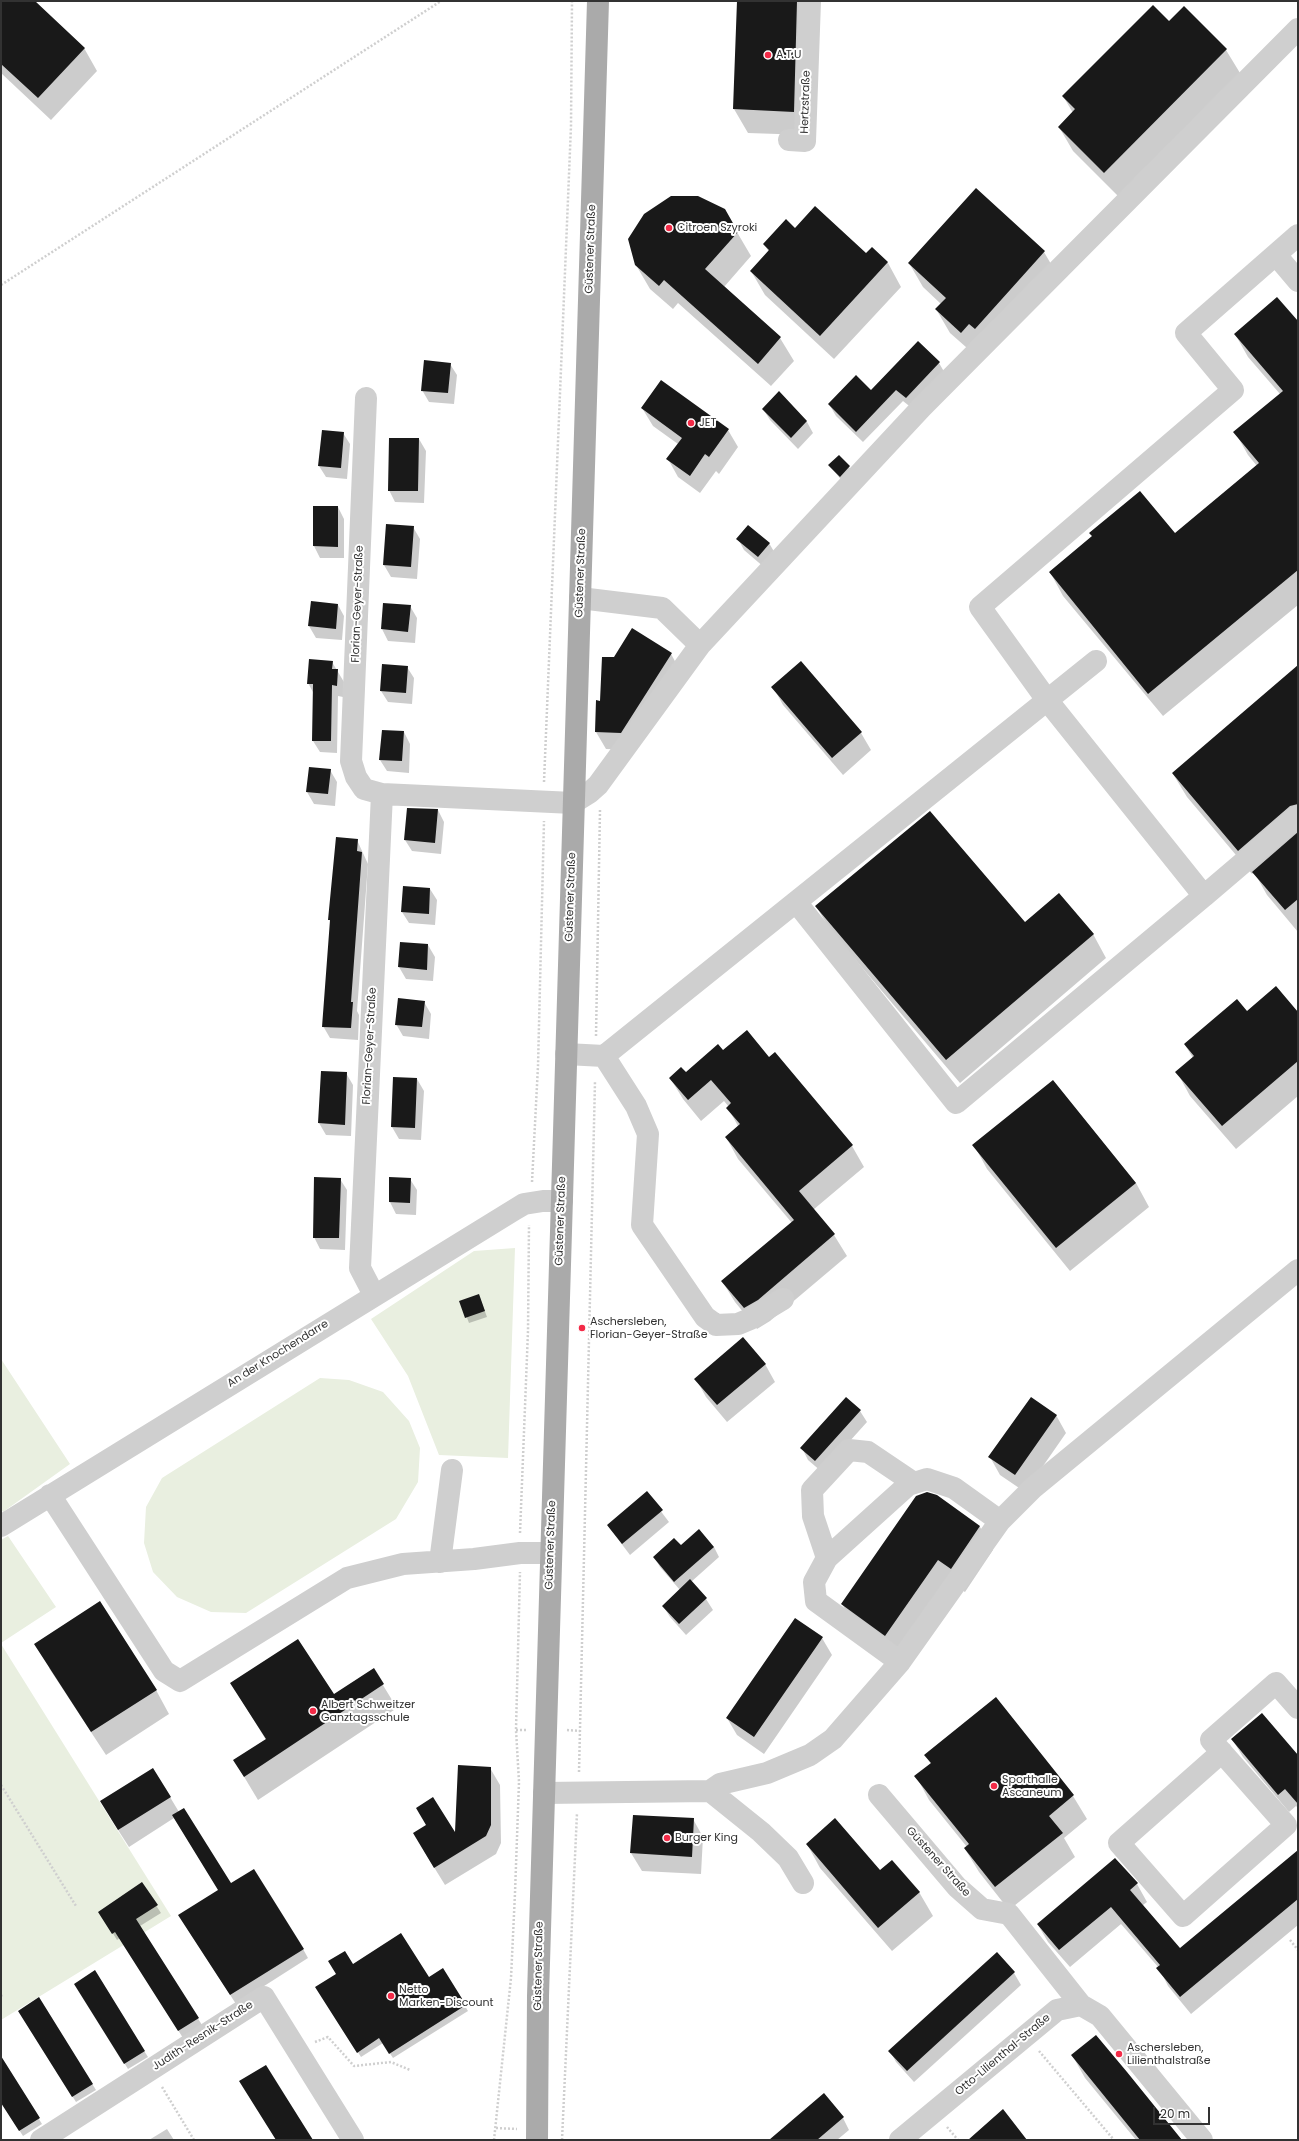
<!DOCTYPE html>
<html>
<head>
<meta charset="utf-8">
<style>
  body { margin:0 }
  #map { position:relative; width:1299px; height:2141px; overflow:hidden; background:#fff; font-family:Poppins,sans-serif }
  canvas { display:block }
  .frame { position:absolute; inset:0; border:2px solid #323232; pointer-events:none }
  .scale { position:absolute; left:1153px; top:2107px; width:57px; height:18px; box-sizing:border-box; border:2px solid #323232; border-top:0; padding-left:5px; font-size:12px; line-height:14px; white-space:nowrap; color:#323232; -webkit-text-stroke:3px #fff; paint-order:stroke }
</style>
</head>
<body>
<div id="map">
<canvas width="1299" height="2141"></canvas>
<div class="frame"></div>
<div class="scale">20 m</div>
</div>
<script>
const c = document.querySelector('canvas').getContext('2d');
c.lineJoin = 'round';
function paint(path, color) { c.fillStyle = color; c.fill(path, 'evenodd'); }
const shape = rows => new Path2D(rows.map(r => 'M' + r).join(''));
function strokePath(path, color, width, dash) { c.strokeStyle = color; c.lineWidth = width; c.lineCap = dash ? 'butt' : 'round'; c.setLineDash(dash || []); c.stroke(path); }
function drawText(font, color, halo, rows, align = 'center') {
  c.font = font + ' Poppins,sans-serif'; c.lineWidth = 4; c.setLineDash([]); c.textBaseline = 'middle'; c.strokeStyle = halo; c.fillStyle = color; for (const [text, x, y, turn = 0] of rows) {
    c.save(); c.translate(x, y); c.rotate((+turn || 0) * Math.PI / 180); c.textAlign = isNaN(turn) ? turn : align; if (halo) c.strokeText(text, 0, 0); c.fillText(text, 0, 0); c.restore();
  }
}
paint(shape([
  [515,1248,508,1458,439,1455,408,1376,371,1319,474,1251],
  [1,1359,70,1464,3,1512,1,1509],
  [320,1378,349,1380,383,1392,409,1421,420,1448,418,1482,396,1519,246,1613,211,1612,177,1597,153,1572,144,1543,146,1507,162,1478],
  [8,1536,56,1607,1,1643,1,1540],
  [1,1644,171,1916,1,2020]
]), '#e9efe0');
paint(shape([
  [1,1,34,1,84,48,97,71,51,120,1,73],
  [738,1,817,1,807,135,748,133,734,109],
  [1184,8,1226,50,1240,73,1118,196,1073,151,1059,127,1073,113,1063,96,1169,23],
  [976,190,1044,252,1058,276,975,355,950,333,936,309,941,304,923,287,909,263],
  [724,210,751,256,724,287,780,338,794,361,771,386,678,303,673,309,650,289,636,265],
  [795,230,866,255,872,248,888,263,901,287,834,359,765,295,751,271,769,252,764,244],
  [1298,323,1298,605,1163,716,1063,596,1050,572,1175,534,1257,466,1248,455,1235,432,1280,394,1248,357,1235,334],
  [939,363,946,375,913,409,903,401,863,442,836,416,829,404,872,391],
  [450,364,457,375,454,404,429,402,422,390],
  [779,392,807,422,813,433,798,449,770,420,763,409],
  [642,408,728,430,738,447,719,474,716,471,700,493,678,477,668,459,678,444,653,426],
  [343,433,350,444,347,479,326,477,319,466],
  [419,439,426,451,424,503,395,502,389,490],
  [830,466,849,467,852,472,843,482],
  [314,507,338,507,344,519,344,558,320,558,314,546],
  [387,525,413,527,420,539,417,579,391,577,384,565],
  [738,539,769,543,776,555,765,568,744,550],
  [384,604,410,606,417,618,415,643,388,641,382,629],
  [338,605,344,616,342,640,316,638,309,626],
  [671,654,681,672,631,750,606,749,596,732,601,702,614,658],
  [332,662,344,682,343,697,338,696,337,753,320,752,313,741,314,694,308,683],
  [407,667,414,678,412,704,388,702,381,691],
  [1298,667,1298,932,1267,895,1254,872,1252,874,1187,797,1173,774],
  [773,687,861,733,871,750,843,775,783,705],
  [404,732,410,744,409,773,387,771,380,760],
  [330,770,337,782,335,806,314,804,307,792],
  [438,810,444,822,441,854,412,851,405,840],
  [357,840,368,864,357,1011,359,1015,358,1040,330,1038,323,1026,331,923,329,919],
  [430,889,437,900,435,925,409,923,402,912],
  [816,906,1025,923,1093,934,1106,958,960,1083,830,930],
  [401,943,428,945,435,957,433,981,406,979,399,967],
  [424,1002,431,1014,429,1039,403,1036,396,1024],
  [1247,1012,1298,1014,1298,1096,1236,1149,1190,1096,1177,1072,1193,1058,1185,1045],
  [723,1051,769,1058,852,1146,864,1167,813,1210,834,1235,847,1256,770,1321,757,1329,735,1302,722,1281,792,1223,738,1159,726,1137,738,1126,728,1108,729,1107,724,1101,701,1121,683,1099,670,1078,686,1074],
  [322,1072,346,1073,353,1085,351,1136,326,1135,319,1123],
  [417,1079,424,1091,421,1140,399,1139,392,1127],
  [1053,1081,1136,1183,1149,1207,1070,1271,987,1169,974,1145],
  [390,1178,410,1179,417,1190,416,1215,396,1214,390,1202],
  [340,1179,347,1190,345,1250,320,1249,314,1237],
  [479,1295,487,1317,469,1323,461,1302],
  [765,1364,775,1382,727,1422,706,1397,696,1379],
  [860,1411,867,1422,822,1472,808,1460,802,1448],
  [1056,1415,1066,1433,1025,1492,1000,1475,990,1457],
  [647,1493,669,1522,630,1555,608,1526],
  [936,1496,980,1527,993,1550,965,1592,951,1583,899,1659,856,1627,842,1604],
  [681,1547,714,1547,719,1557,691,1582,706,1599,713,1610,686,1635,670,1617,663,1606,680,1590,660,1567,654,1557],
  [822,1638,832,1655,764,1754,737,1735,727,1718],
  [49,1668,156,1690,169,1714,106,1755],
  [373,1669,397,1708,258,1800,234,1760,266,1740,231,1683,334,1695],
  [996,1699,1073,1796,1087,1819,1064,1838,1075,1857,1009,1910,979,1872,965,1849,967,1847,929,1800,916,1776,931,1764,925,1755],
  [1232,1739,1298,1757,1298,1808,1296,1806,1289,1812,1243,1757],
  [490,1768,500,1785,501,1843,496,1854,445,1885,424,1851,456,1835],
  [170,1797,179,1812,231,1884,303,1949,308,1958,236,2004,185,1925,219,1890,174,1818,129,1847,111,1819],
  [634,1816,693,1819,703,1837,701,1874,642,1871,631,1853],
  [807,1844,880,1872,919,1892,933,1916,892,1951,820,1868],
  [1298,1852,1298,1925,1191,2014,1168,1986,1159,1968,1121,1924,1070,1967,1048,1942,1038,1925,1137,1884,1147,1902,1143,1905,1180,1949],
  [142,1884,161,1913,140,1926,202,2025,183,2038,120,1938,117,1940,104,1919],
  [997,1953,1014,1973,1021,1985,914,2082,896,2062,890,2051],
  [352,1965,428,1978,465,2006,468,2011,393,2058,383,2043,361,2057,320,1993],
  [94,1972,148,2057,128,2069,75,1984],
  [39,1999,96,2090,76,2102,19,2011],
  [1072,2055,1181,2140,1136,2140,1085,2078],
  [1,2058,42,2124,23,2136,1,2102],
  [843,2118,849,2130,837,2140,771,2140],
  [167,2129,174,2140,149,2140]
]), '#0003');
paint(shape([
  [1,1,35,1,85,48,38,98,1,64],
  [737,1,797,1,794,112,733,109],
  [1153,5,1169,21,1184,6,1227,49,1104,173,1058,127,1075,109,1062,96],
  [976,188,1045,251,975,329,969,324,961,333,935,309,946,298,908,263],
  [671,196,698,196,725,209,738,232,705,269,781,337,758,364,664,280,659,286,635,265,628,239,644,214],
  [815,206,866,253,872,247,888,262,820,336,750,271,769,250,763,244,786,219,795,228],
  [1277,297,1298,321,1298,570,1148,694,1049,572,1092,536,1089,533,1140,491,1175,533,1259,463,1233,432,1283,391,1234,334],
  [918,341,940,362,906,398,896,390,856,432,828,404,856,375,871,390],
  [424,360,451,363,448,393,421,391],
  [661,380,729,429,709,457,705,454,690,476,666,459,682,438,641,408],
  [779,391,807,421,791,438,762,409],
  [322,430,344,432,341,468,318,466],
  [389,438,419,438,418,491,388,491],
  [839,455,850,466,840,477,828,465],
  [313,506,338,506,338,547,313,546],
  [386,524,414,526,411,567,383,565],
  [748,525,770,543,758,557,736,539],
  [311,601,338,604,336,629,308,626],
  [383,603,411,605,408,632,381,629],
  [632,628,672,653,621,733,595,732,596,700,600,701,602,657,614,657],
  [309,659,333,661,332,669,338,669,337,686,332,685,331,741,312,741,313,684,307,684],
  [801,661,862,732,832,758,771,687],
  [382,664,408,666,406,693,380,691],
  [1298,665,1298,804,1290,806,1238,851,1172,773],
  [382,730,404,731,402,761,379,760],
  [309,767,331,769,328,794,306,792],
  [407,808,438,809,435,843,404,840],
  [930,811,1025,922,1059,893,1094,934,946,1060,815,906],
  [1298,832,1298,899,1285,910,1252,872],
  [336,837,358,839,357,851,362,852,351,1002,353,1002,351,1028,322,1027,330,920,328,920],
  [403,886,430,888,429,914,401,912],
  [400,942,428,944,427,970,398,967],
  [1276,986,1298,1012,1298,1061,1222,1126,1175,1072,1194,1056,1184,1044,1237,999,1247,1011],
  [398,998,425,1001,422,1027,395,1025],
  [747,1030,769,1057,775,1052,853,1145,799,1191,835,1234,758,1300,744,1308,721,1281,794,1220,725,1137,740,1124,726,1108,731,1103,711,1080,688,1100,669,1078,681,1067,686,1072,718,1044,723,1050],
  [321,1071,347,1072,345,1125,318,1123],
  [393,1077,417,1078,415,1128,391,1127],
  [1053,1080,1136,1183,1056,1248,972,1145],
  [314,1177,341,1178,339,1238,313,1238],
  [389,1177,411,1178,410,1203,389,1202],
  [479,1294,485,1311,465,1318,459,1301],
  [743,1337,766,1364,717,1405,694,1379],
  [846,1397,861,1410,815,1461,800,1448],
  [1031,1397,1057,1415,1015,1475,988,1457],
  [647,1491,663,1510,622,1544,607,1525],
  [927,1492,937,1495,980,1526,951,1569,938,1560,885,1636,841,1604,916,1496],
  [699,1529,714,1547,674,1582,653,1557,674,1538,681,1545],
  [690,1579,707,1598,679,1624,662,1606],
  [100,1601,157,1690,91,1732,34,1644],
  [795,1618,823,1637,754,1737,726,1718],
  [298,1639,334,1694,374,1668,384,1684,244,1777,233,1760,266,1739,230,1683],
  [996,1697,1074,1795,1049,1816,1063,1833,995,1887,964,1848,969,1844,914,1776,931,1763,924,1755],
  [1262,1713,1298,1755,1298,1804,1285,1789,1278,1795,1231,1739],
  [458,1765,491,1767,491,1825,486,1836,434,1868,413,1833,426,1825,416,1808,433,1797,455,1832],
  [153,1768,171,1797,118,1830,100,1801],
  [184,1808,231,1883,254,1869,304,1949,230,1995,178,1915,218,1890,172,1815],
  [633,1815,694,1818,692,1857,630,1853],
  [835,1818,880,1870,892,1860,920,1892,878,1928,806,1844],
  [1298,1850,1298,1899,1180,1997,1156,1968,1160,1965,1111,1907,1059,1950,1037,1924,1115,1858,1138,1883,1130,1890,1180,1948],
  [142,1882,158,1905,136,1919,199,2018,178,2031,115,1932,112,1934,98,1912],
  [401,1933,429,1977,443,1968,466,2005,389,2054,379,2038,357,2053,315,1987,336,1974,328,1961,345,1951,353,1964],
  [997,1952,1015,1972,907,2071,888,2051],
  [95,1970,145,2051,124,2064,74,1984],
  [39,1997,93,2084,72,2097,18,2011],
  [1096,2035,1127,2072,1182,2140,1140,2140,1071,2055],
  [1,2056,40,2118,19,2131,1,2103],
  [266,2065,286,2097,313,2140,276,2140,239,2081],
  [824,2093,844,2117,817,2140,769,2140],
  [1003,2109,1027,2140,968,2140]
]), '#191919');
strokePath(shape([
  [1,285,441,1],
  [544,782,571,126,572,1],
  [596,1036,600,810],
  [532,1182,538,1066,544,821],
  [520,1533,528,1331,529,1225],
  [516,1730,526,1730],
  [567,1730,580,1731],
  [579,1772,595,1081],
  [1,1785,76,1906],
  [1290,1940,1298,1950],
  [1,1995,3,1998],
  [315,2042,328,2037,354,2066,391,2062,410,2070],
  [1039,2051,1114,2140],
  [162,2087,194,2140],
  [947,2127,958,2140],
  [496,2128,517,2129],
  [494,2140,511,1978,515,1893,519,1782,516,1730,520,1572],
  [562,2140,577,1813]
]), '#cfcfcf', 2.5, [2, 2]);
strokePath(shape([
  [789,140,805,141,810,1],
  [1276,255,1298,281],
  [366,398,351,761,356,777,364,789,382,794,360,1268,374,1295],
  [580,598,662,608,700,645],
  [382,794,573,803,589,793,598,785,700,645,922,407,1298,29],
  [1204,896,1298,816],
  [796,902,956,1103,1204,896,1047,700,980,607,1233,390,1186,333,1298,235],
  [566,1054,604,1056,1096,661],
  [604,1056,636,1106,648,1134,642,1225,705,1317,716,1325,738,1324,750,1319,783,1299],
  [50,1495,164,1671,180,1681,347,1578,403,1564,474,1559,520,1553,551,1553],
  [1,1526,514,1210,524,1204,543,1201,562,1201],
  [827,1558,813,1516,812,1490,849,1450,868,1452,914,1483],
  [440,1562,452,1470],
  [900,1662,816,1601,814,1582,827,1558,908,1485,927,1479,954,1488,1000,1521],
  [1222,1752,1119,1843,1183,1916,1286,1825,1211,1740,1276,1683,1298,1708],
  [710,1791,720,1784,767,1773,810,1755,833,1739,900,1662,1000,1521,1033,1488,1298,1270],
  [544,1793,710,1791,761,1832,788,1858,803,1883],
  [879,1795,957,1887,982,1909,1009,1914,1081,2005],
  [41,2140,264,1997,353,2140],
  [900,2140,1057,2010,1081,2005,1100,2016,1202,2140]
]), '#cfcfcf', 22);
strokePath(shape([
  [537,2140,538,1996,598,1]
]), '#aaa', 22);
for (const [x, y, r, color] of [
  [768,55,4,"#f32a47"],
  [669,228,4,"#f32a47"],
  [691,423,4,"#f32a47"],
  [582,1328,4,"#f32a47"],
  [313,1711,4,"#f32a47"],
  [994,1786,4,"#f32a47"],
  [667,1838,4,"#f32a47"],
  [391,1996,4,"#f32a47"],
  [1119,2054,4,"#f32a47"]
]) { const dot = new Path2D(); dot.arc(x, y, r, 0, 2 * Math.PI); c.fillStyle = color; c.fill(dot); strokePath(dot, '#fff', 1.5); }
drawText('11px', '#323232', '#fff', [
  ["A.T.U",776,55],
  ["Citroen Szyroki",677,228],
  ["JET",699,423],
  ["Aschersleben,",590,1322],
  ["Florian-Geyer-Straße",590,1335],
  ["Albert Schweitzer",321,1705],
  ["Ganztagsschule",321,1718],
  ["Sporthalle",1002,1780],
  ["Ascaneum",1002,1793],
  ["Burger King",675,1838],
  ["Netto",399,1990],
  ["Marken-Discount",399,2003],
  ["Aschersleben,",1127,2048],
  ["Lilienthalstraße",1127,2061]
], 'left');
drawText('11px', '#323232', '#fff', [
  ["Hertzstraße",806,102,-88],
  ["Güstener Straße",591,249,-88],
  ["Güstener Straße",581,573,-88],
  ["Florian-Geyer-Straße",358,604,-88],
  ["Güstener Straße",571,897,-88],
  ["Florian-Geyer-Straße",370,1046,-87],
  ["Güstener Straße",561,1221,-88],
  ["An der Knochendarre",278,1354,-32],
  ["Güstener Straße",551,1545,-88],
  ["Güstener Straße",938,1862,48],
  ["Güstener Straße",539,1966,-89],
  ["Judith-Resnik-Straße",203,2036,-33],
  ["Otto-Lilienthal-Straße",1003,2055,-40]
]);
</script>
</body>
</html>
